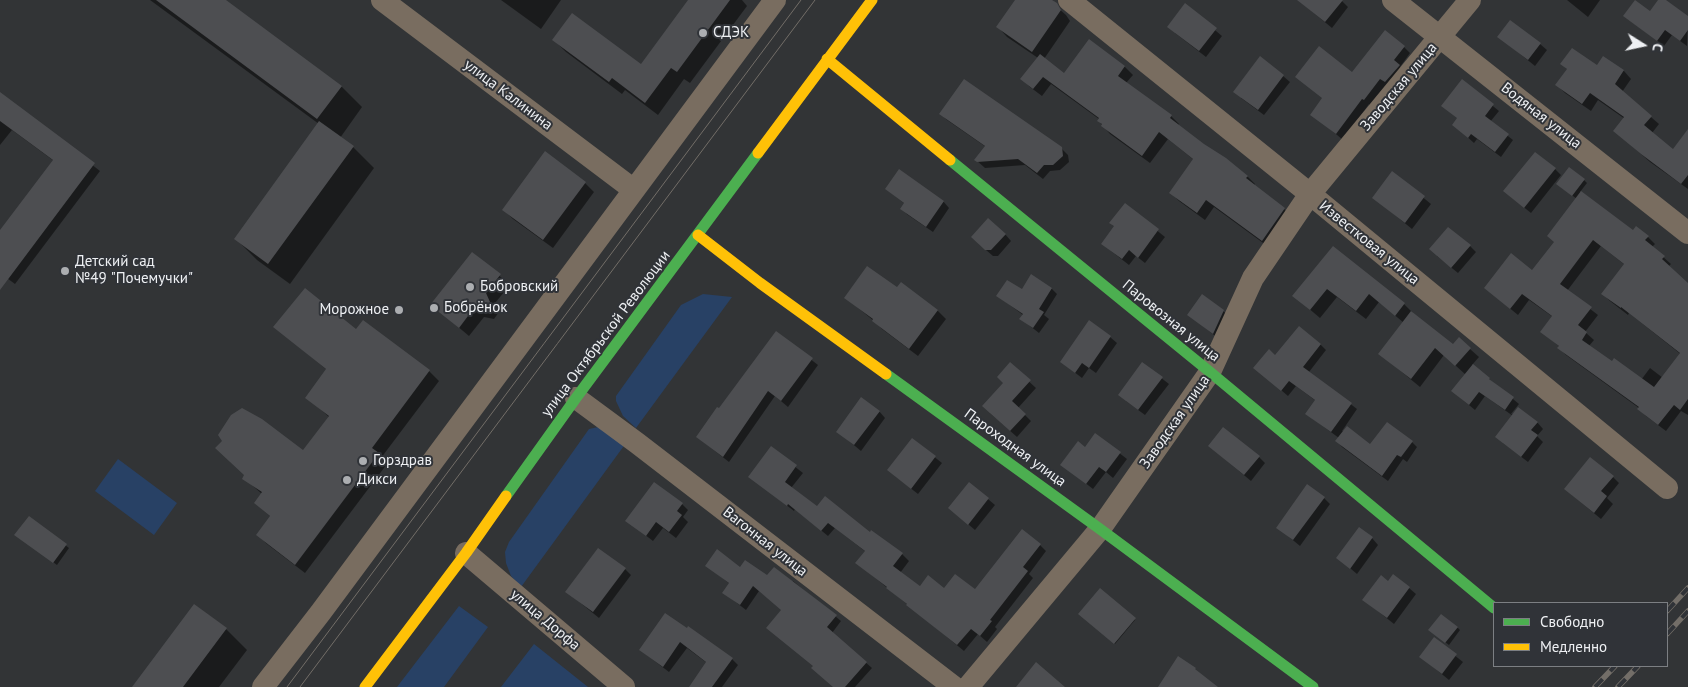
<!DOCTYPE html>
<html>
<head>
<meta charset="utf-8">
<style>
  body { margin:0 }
  #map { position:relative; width:1688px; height:687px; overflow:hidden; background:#323436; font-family:"PT Sans",sans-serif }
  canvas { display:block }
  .legend { position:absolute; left:1493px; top:602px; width:175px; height:65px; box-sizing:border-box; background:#303338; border:1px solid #7c7f83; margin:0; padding:6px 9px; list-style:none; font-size:15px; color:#eef0f3 }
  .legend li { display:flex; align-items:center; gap:10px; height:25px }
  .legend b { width:25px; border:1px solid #7c7f83 }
  .north { position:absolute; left:1618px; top:20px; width:50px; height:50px; -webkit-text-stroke:4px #303338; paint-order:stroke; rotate:100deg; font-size:14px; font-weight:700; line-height:20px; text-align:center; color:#eef0f3 }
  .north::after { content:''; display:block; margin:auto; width:18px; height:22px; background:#eef0f3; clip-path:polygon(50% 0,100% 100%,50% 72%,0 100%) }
</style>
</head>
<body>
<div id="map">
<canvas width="1688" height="687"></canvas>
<ul class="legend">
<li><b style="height:6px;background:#4caf50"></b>Свободно</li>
<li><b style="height:6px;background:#ffc107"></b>Медленно</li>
</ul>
<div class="north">С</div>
</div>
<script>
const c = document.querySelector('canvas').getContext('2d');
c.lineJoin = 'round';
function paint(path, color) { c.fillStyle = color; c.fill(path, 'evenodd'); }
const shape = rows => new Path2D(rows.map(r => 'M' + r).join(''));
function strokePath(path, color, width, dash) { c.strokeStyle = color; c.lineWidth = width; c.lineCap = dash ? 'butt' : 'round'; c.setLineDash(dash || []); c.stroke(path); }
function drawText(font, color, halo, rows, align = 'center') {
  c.font = font + ' "PT Sans",sans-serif'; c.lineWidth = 4; c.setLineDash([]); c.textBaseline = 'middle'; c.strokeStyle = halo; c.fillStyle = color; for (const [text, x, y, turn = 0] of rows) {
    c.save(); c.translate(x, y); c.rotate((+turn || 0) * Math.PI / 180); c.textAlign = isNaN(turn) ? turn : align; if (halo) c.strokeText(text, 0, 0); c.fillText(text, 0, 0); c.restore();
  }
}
paint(shape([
  [703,294,732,297,636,428,623,416,616,401,616,396,681,305],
  [603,426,626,443,521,587,511,576,506,563,505,552,509,542,589,429],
  [118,459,177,503,154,535,95,491],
  [459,606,488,627,444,687,397,687],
  [534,644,588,687,501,687]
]), '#284165');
paint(shape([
  [150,0,224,0,341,86,362,107,340,138,353,147,374,168,290,284,257,260,236,239,319,124],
  [501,0,561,0,541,29],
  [689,0,742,0,747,6,690,83,684,79,658,115,625,90,622,94,566,52,554,40,641,66],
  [1017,0,1049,0,1066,15,1070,21,1044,59,1064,75,1089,41,1125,67,1133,75,1126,83,1171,116,1179,124,1178,126,1247,176,1255,184,1254,186,1284,209,1292,217,1270,248,1214,207,1205,220,1179,201,1171,193,1194,160,1168,139,1150,163,1110,134,1103,126,1098,120,1099,119,1051,84,1042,96,1030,87,1022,79,1038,58,1007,37,998,27],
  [1298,0,1341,0,1348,7,1332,28],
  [1567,0,1600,0,1588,17],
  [1659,0,1664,0,1688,18,1687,46,1672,35,1664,46,1624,16,1650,13],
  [1185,5,1222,36,1206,57,1175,33],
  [1499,37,1540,44,1547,50,1535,66],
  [1404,47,1410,53,1400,67,1405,72,1370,106,1369,104,1343,140,1312,114,1323,99,1352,74],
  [1603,57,1624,71,1631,79,1622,92,1659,124,1652,133,1673,150,1688,137,1688,189,1650,162,1623,138,1625,119,1598,100,1591,111,1565,93,1557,85,1568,70,1562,64,1597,66],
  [1283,76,1290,82,1264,115,1241,98],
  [1462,81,1499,111,1490,122,1513,140,1501,157,1477,139,1474,143,1454,125,1458,119],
  [0,93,100,171,15,284,0,273,0,232,54,161,12,130,0,145],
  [941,114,1061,148,1068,155,1069,162,1060,170,1050,171,1043,179,1025,165,985,168,976,160,986,147,947,120],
  [1555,169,1561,175,1531,213,1511,197],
  [1393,173,1431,204,1412,229,1374,198],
  [1584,180,1587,183,1580,192,1633,232,1648,237,1655,244,1652,247,1671,264,1668,267,1688,285,1688,360,1629,313,1628,315,1610,301,1603,294,1625,265,1601,246,1567,291,1598,315,1585,332,1594,340,1589,346,1612,363,1641,380,1650,368,1663,378,1688,366,1688,415,1681,411,1666,431,1646,416,1639,408,1566,355,1559,348,1560,347,1542,332,1553,317,1529,300,1518,315,1485,288,1533,272,1555,242,1577,199,1561,187],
  [585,183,594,192,553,248,513,219,504,210],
  [886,189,943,201,949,208,933,232,908,215,901,209,905,204],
  [1125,205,1165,237,1145,263,1136,256,1129,265,1102,244,1115,227],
  [1005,234,1011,241,998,256,993,256,979,244],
  [1470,246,1476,252,1458,273,1437,256],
  [1333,247,1404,304,1413,313,1412,314,1453,345,1470,349,1479,357,1472,365,1519,404,1511,414,1537,422,1543,429,1537,436,1543,442,1528,462,1503,443,1513,416,1485,396,1475,410,1458,396,1466,375,1444,355,1420,387,1380,354,1404,323,1379,302,1366,319,1337,297,1320,318,1294,296],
  [473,253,510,285,495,303,499,312,494,319,484,317,469,336,432,305],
  [1032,276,1052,289,1057,294,1044,315,1049,319,1039,333,1021,319,1023,315,998,296,1022,291],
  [897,289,937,310,946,319,918,356,882,329,874,321,846,298],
  [1223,311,1230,317,1219,339,1189,315],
  [363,322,429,371,439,381,381,458,387,464,305,573,267,544,258,535,271,517,255,503,262,494,244,478,303,451,329,417,307,397,327,370,275,327,357,330],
  [777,333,818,365,788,407,775,396,729,462,697,437,719,410],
  [1110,337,1117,343,1096,373,1089,368,1082,378,1061,362],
  [1320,344,1326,350,1309,372,1357,409,1342,431,1370,446,1412,442,1417,447,1407,462,1403,459,1388,481,1342,447,1337,441,1339,438,1313,419,1316,401,1296,386,1288,396,1261,373,1275,356],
  [1142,363,1169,384,1145,415,1126,401],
  [1010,364,1036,388,1018,408,1031,421,1017,437,990,413,1004,383],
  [879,411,885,418,861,451,837,431],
  [1096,435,1127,459,1113,478,1106,472,1093,489,1061,464,1086,449],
  [913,440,942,463,918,494,895,476],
  [1209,446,1259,457,1265,463,1251,481],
  [771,448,803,473,791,488,818,508,870,533,871,532,902,554,909,561,900,573,921,587,975,591,1040,545,1046,551,1029,574,1033,578,995,627,997,629,987,642,978,634,964,651,857,563,866,552,835,528,828,536,795,509,794,511,750,477],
  [1613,477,1619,483,1607,498,1613,504,1601,519,1572,495],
  [969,483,995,505,975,530,949,508],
  [1324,498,1330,504,1300,546,1277,527],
  [682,504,688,510,683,517,688,522,676,538,663,528,653,541,627,521],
  [29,517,69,548,57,565,19,537],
  [1372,538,1378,545,1357,574,1338,558],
  [707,566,740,569,792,583,793,581,841,621,832,633,872,668,855,687,834,687,783,610,759,591,746,610,724,593,730,584],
  [625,569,631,575,599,618,567,592],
  [1389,583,1409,588,1416,594,1394,624,1364,600],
  [665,614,732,659,738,665,722,687,690,687,707,663,687,648,669,672,640,650],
  [1129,614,1135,620,1115,644,1086,620],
  [1457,627,1460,630,1449,645,1433,633],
  [226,629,247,650,219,687,133,687],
  [1434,639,1463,662,1449,680,1421,657]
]), '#0007');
paint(shape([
  [156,0,226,0,342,86,317,119],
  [688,0,730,0,677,72,671,68,645,103,612,78,609,82,552,40,572,13,641,64],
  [1015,0,1052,0,1057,3,1061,10,1032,52,996,27],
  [1297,0,1343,0,1325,22],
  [1635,0,1650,11,1658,0,1666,0,1688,16,1688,30,1680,41,1665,30,1657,41,1623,16],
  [1185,3,1217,28,1199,51,1167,27],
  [1510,20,1541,43,1528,60,1497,37],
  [1385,30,1405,46,1394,60,1400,65,1385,82,1380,79,1364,100,1362,99,1336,134,1310,115,1322,98,1295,77,1319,46,1352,72],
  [1089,39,1125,66,1118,76,1172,115,1170,118,1204,144,1226,158,1248,176,1246,178,1285,208,1262,241,1206,200,1197,213,1169,193,1193,159,1159,132,1142,156,1101,126,1102,124,1097,121,1099,118,1043,77,1033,89,1020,79,1040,54,1064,73],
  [1572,48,1597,65,1603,56,1624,70,1615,84,1652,116,1644,125,1673,149,1688,129,1688,175,1681,184,1641,154,1613,131,1624,117,1590,93,1582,104,1555,85,1567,69,1560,64],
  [1260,56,1284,75,1258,110,1233,92],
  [964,79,1062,147,1063,156,1053,165,1044,165,1037,173,1018,159,977,162,974,160,985,146,939,114],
  [1462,79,1494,104,1485,116,1509,134,1495,152,1471,134,1468,138,1452,125,1457,118,1441,106],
  [0,92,95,163,0,290,0,230,53,160,0,121],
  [319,121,354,146,268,264,234,239],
  [545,151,586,182,543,240,502,210],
  [1535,152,1556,168,1524,208,1503,191],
  [1569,167,1585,179,1572,196,1556,184],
  [899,169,944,201,926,227,900,209,904,203,885,189],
  [1392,171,1425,196,1405,223,1372,198],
  [1581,191,1633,230,1636,226,1649,236,1645,240,1665,256,1662,259,1688,283,1688,399,1680,410,1674,405,1658,425,1637,409,1639,407,1557,348,1559,346,1540,332,1552,316,1522,294,1510,309,1484,288,1511,253,1532,270,1554,242,1547,236],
  [1593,240,1624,264,1601,294,1621,308,1621,307,1680,353,1654,387,1614,358,1612,361,1582,340,1587,332,1578,325,1592,307,1560,284],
  [1125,203,1159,229,1138,258,1129,250,1122,259,1101,244,1114,226,1109,223],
  [988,218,1006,234,991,250,985,250,971,237],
  [1448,227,1471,245,1451,268,1429,249],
  [1333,246,1405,303,1395,316,1369,294,1356,311,1327,289,1310,310,1292,296],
  [472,252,501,274,486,293,490,302,484,310,474,308,459,328,430,305],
  [867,266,897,287,901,282,938,310,909,349,872,321,873,319,844,298],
  [1031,274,1052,288,1039,309,1044,312,1033,328,1019,319,1023,314,996,296,1007,280,1022,289],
  [305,288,356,329,363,320,430,370,372,448,379,453,295,565,256,535,270,516,254,503,262,492,242,479,244,475,215,448,222,441,218,435,231,415,242,408,262,419,303,450,329,416,305,398,326,369,273,327],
  [1202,294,1224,310,1213,334,1187,315],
  [1411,311,1453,344,1459,337,1471,348,1455,366,1435,348,1411,379,1378,354],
  [1089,320,1111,336,1089,368,1082,363,1075,373,1060,362],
  [1299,326,1321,344,1303,367,1352,403,1331,432,1305,414,1315,400,1289,381,1281,391,1253,368,1269,349,1275,355],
  [776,331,813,358,781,401,768,391,723,457,696,437,717,407,719,408],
  [1010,362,1031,380,1012,401,1026,414,1010,431,982,406,1003,383,997,377],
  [1142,362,1163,377,1138,410,1118,395],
  [1473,364,1490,378,1489,379,1514,397,1505,410,1479,392,1469,405,1451,391],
  [861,397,880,411,854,445,836,432],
  [1518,407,1538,422,1531,430,1538,435,1521,457,1495,437],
  [1387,422,1413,441,1401,457,1397,455,1382,476,1335,441,1347,426,1370,444],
  [1223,427,1260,456,1244,475,1208,446],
  [1095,433,1121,452,1106,472,1099,467,1086,484,1060,465,1078,441,1085,447],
  [912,438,936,456,911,489,887,470],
  [771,446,797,465,785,482,817,506,825,496,870,532,871,530,903,553,893,566,920,586,928,575,944,588,955,574,975,589,1022,529,1041,544,1023,567,1028,571,990,620,992,621,980,636,971,629,957,645,906,605,907,604,886,588,887,587,855,563,865,551,828,523,821,531,788,504,787,506,748,477],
  [1590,457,1614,476,1601,491,1607,496,1594,513,1564,489],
  [654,482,683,503,677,511,682,515,669,532,656,522,646,536,625,521],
  [969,482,989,498,968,525,948,508],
  [1307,484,1325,497,1293,540,1276,528],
  [29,516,67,544,53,563,14,535],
  [1359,527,1373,537,1350,569,1336,558],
  [598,548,626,568,593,612,565,592],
  [717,549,740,567,745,560,767,575,774,567,837,615,827,627,867,662,845,687,833,687,811,668,813,666,766,628,781,610,753,586,740,605,722,593,729,583,705,566],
  [1393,574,1410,587,1387,618,1362,600,1381,575,1388,581],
  [1100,588,1136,618,1114,644,1078,614],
  [194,604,227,628,183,687,132,687],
  [665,613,687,628,688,626,733,658,712,687,689,687,706,662,680,642,663,667,639,650],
  [1441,614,1458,627,1445,643,1428,630],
  [1434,637,1457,654,1442,674,1419,657],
  [1178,656,1196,668,1195,669,1218,687,1158,687],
  [1036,662,1065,687,1016,687]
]), '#4d4e51');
strokePath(shape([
  [382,0,634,190],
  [1069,0,1310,194,1667,488],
  [1393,0,1688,233],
  [576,398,637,443,954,687],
  [466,553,624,687],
  [263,687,321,612,775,0],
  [968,687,1100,529,1210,372,1253,278,1310,194,1470,0]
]), '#796d60', 22);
strokePath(shape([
  [950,160,1210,372,1494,608],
  [886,374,1100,529,1313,687],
  [506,496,576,398,758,153]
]), '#4caf50', 11);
strokePath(shape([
  [827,59,950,160],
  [758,153,872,0],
  [698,235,760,283,886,374],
  [365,687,466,553,506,496]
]), '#ffc107', 11);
strokePath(shape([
  [287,687,801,0],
  [300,687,815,0]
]), '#736e68', 1);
const rail = shape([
  [1667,611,1688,588],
  [1667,634,1688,611],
  [1595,687,1615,666],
  [1618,687,1638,666]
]);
strokePath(rail, '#736e68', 5.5);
strokePath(rail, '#303338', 4, [11]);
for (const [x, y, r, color] of [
  [703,33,5,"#acaeb1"],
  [65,271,5,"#acaeb1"],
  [470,287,5,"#acaeb1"],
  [434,308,5,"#acaeb1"],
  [399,310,5,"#acaeb1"],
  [363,461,5,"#acaeb1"],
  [347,480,5,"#acaeb1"]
]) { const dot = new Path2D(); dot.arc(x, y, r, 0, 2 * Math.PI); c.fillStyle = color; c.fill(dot); strokePath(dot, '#303338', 2); }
drawText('15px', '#eef0f3', '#303338', [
  ["СДЭК",713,33],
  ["Детский сад",75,262],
  ["№49 \"Почемучки\"",75,279],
  ["Бобровский",480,287],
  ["Бобрёнок",444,308],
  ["Морожное",389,310,"right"],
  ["Горздрав",373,461],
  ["Дикси",357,480]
], 'left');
drawText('15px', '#eef0f3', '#303338', [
  ["Заводская улица",1399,87,-50],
  ["улица Калинина",508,95,37],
  ["Водяная улица",1541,116,38],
  ["Известковая улица",1369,243,39],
  ["Паровозная улица",1171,321,39],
  ["улица Октябрьской Революции",606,334,-53],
  ["Заводская улица",1175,422,-55],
  ["Пароходная улица",1015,448,36],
  ["Вагонная улица",765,542,38],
  ["улица Дорфа",545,620,40]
]);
</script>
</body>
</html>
